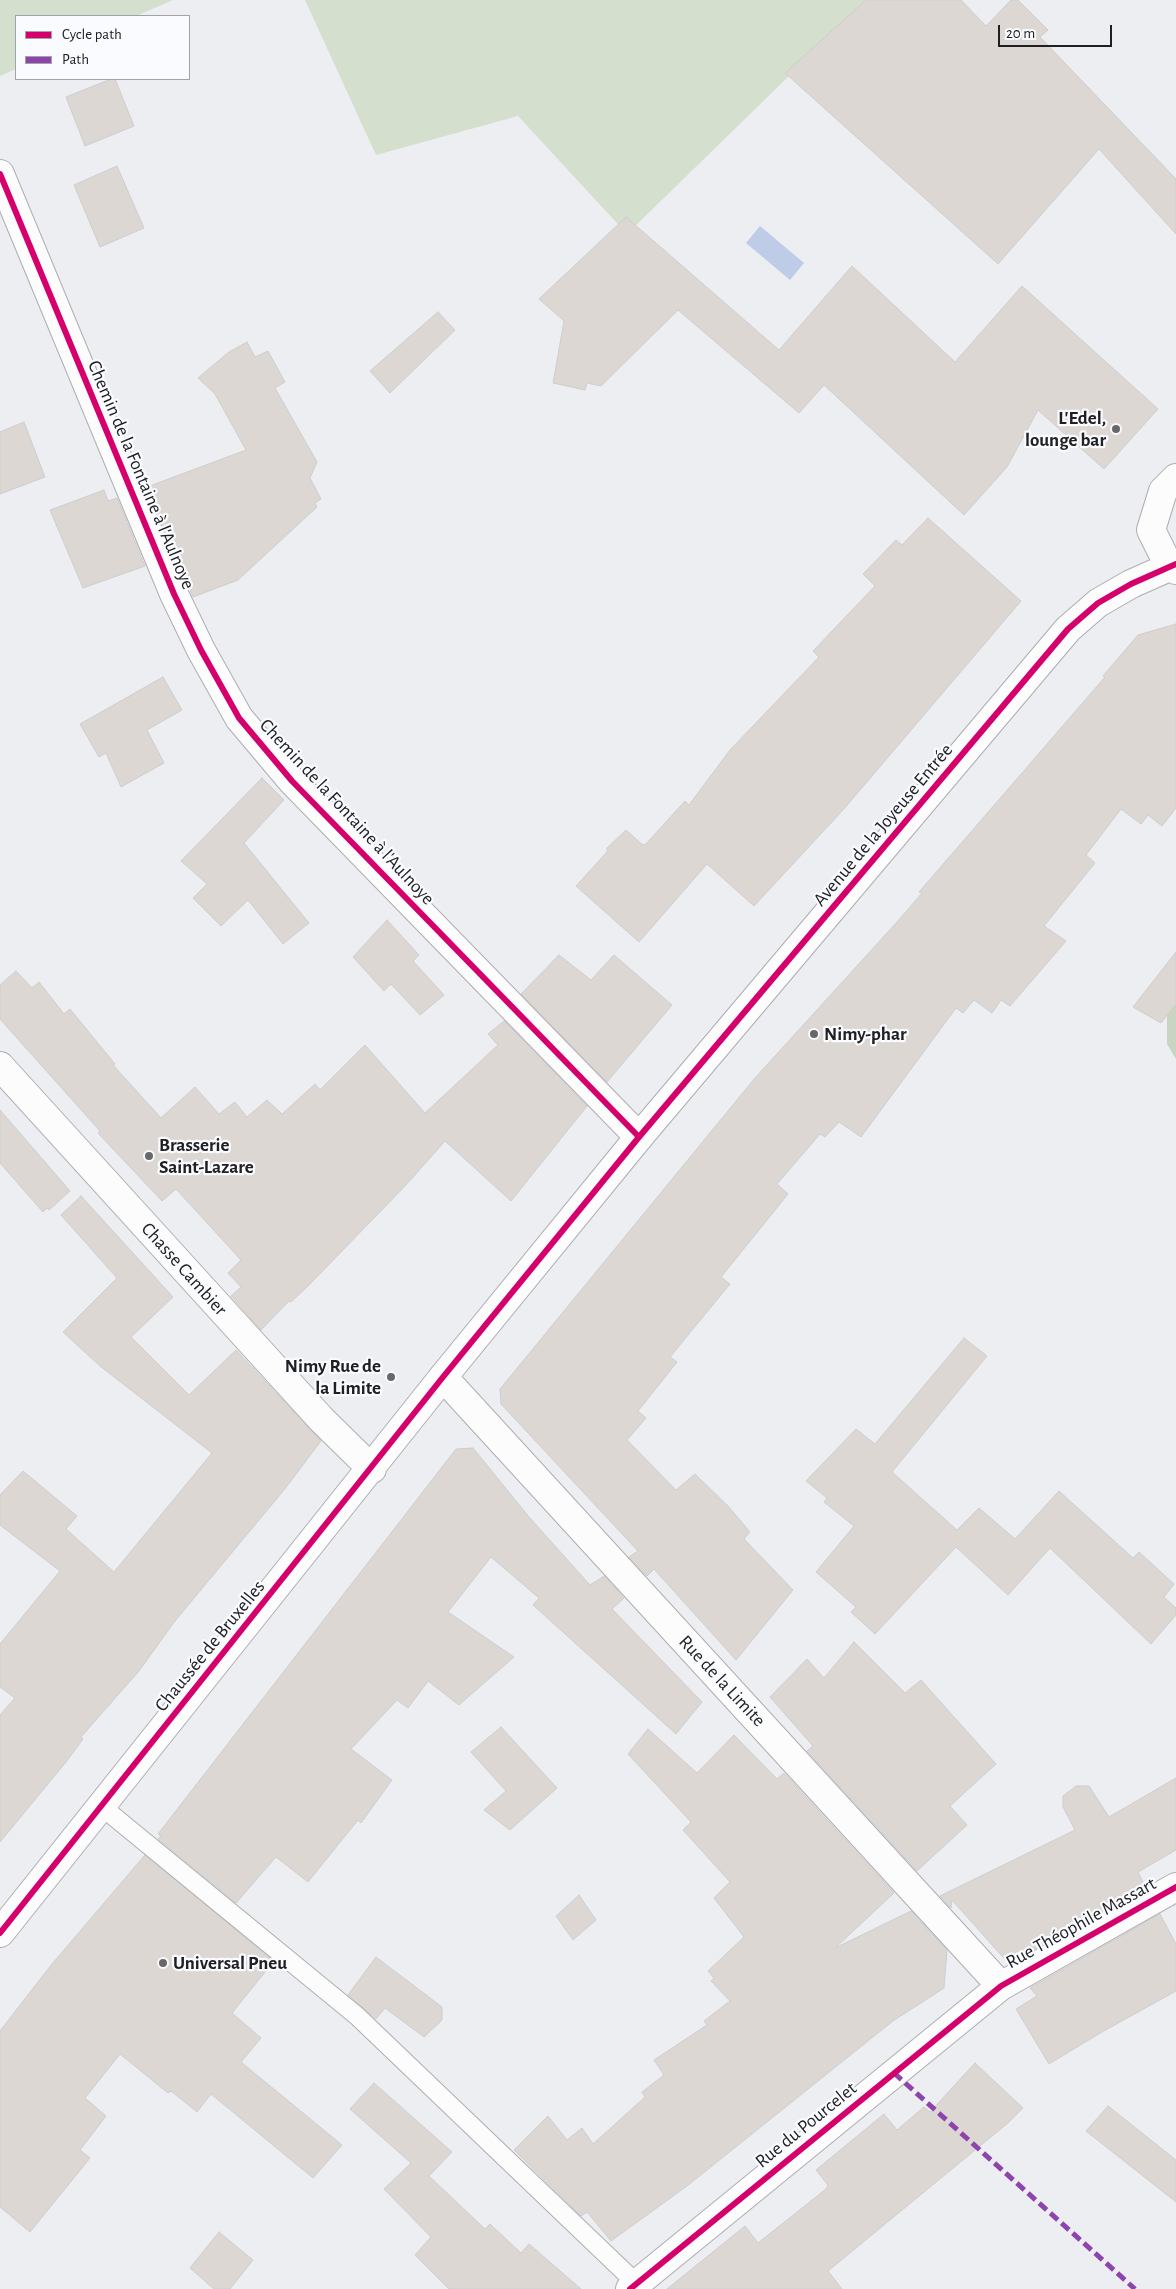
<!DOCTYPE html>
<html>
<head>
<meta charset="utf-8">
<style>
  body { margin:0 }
  #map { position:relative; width:1176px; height:2289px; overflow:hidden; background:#edeef2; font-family:"Alegreya Sans",sans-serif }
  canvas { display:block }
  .legend { position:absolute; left:15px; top:15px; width:175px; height:65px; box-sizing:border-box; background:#f9fbff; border:1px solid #a2a3a7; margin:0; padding:6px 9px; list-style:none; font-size:15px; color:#202023 }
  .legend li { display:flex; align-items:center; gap:10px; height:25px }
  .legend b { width:25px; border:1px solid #a2a3a7 }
  .scale { position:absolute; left:998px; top:25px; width:114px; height:22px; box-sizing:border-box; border:2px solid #202023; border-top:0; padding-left:6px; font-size:15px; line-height:18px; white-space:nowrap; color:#202023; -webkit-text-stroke:4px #f9fbff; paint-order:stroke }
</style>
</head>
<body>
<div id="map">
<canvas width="1176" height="2289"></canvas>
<ul class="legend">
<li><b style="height:6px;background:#d6006c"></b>Cycle path</li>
<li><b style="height:6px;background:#8e44ad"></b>Path</li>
</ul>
<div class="scale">20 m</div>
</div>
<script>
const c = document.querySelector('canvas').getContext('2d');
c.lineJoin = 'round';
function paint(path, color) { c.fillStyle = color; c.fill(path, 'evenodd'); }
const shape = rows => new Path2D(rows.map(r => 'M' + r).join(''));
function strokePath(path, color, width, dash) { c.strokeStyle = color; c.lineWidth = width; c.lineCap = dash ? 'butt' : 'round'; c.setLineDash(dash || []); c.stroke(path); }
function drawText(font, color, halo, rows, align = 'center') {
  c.font = font + ' "Alegreya Sans",sans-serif'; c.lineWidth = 4.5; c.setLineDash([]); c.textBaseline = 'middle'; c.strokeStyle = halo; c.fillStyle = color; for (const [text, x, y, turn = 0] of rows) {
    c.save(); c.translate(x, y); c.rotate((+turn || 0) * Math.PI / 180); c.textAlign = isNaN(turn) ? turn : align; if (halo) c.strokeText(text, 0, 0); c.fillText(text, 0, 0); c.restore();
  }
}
paint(shape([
  [0,0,173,0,136,16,16,16,16,69,0,76],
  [305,0,867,0,627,234,518,116,376,155]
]), '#d4dfcd');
paint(shape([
  [1176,1000,1176,1059,1167,1044,1167,1011]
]), '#c9d4c2');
paint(shape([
  [760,226,804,263,790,280,746,243]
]), '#becce8');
const building = shape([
  [866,0,961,0,986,26,1011,0,1018,0,1048,30,1040,37,1176,179,1176,234,1099,149,998,264,785,73,866,0],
  [111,79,115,79,134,126,85,146,66,97,111,79],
  [117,166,144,228,100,247,74,185,117,166],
  [626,217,779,350,852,266,955,362,1022,286,1158,409,1104,469,1038,410,1007,467,964,515,824,385,799,413,678,310,601,386,587,383,585,390,553,383,564,321,539,299,626,217],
  [438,312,455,330,390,393,370,371,438,312],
  [247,342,255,357,268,351,285,382,275,388,317,462,310,478,321,499,315,503,317,507,238,580,193,597,147,487,246,450,215,394,198,378,229,352,247,342],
  [24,422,45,477,0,494,0,432,24,422],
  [104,490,108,501,117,498,145,566,83,588,50,510,104,490],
  [928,518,1021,601,843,810,754,906,707,864,639,942,576,886,607,852,607,848,626,830,643,845,646,844,685,801,689,805,730,750,819,657,813,651,875,586,863,574,896,540,902,545,928,518],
  [1176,624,1176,808,1162,826,1148,815,1141,824,1121,809,1086,855,1095,863,1044,926,1066,941,1010,1006,1001,1000,992,1013,974,1000,963,1013,956,1008,861,1137,839,1122,825,1137,820,1134,777,1184,788,1194,721,1277,730,1284,670,1357,677,1362,638,1411,646,1418,627,1440,676,1490,695,1474,728,1506,750,1532,744,1539,793,1590,736,1660,654,1569,647,1576,629,1557,638,1551,501,1404,500,1389,755,1078,897,922,922,893,919,892,1105,677,1103,676,1138,635,1176,624],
  [163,677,182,710,147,730,164,763,121,787,106,753,99,757,80,724,163,677],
  [262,778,284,800,244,843,309,923,283,944,248,900,221,926,193,898,207,884,181,861,262,778],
  [387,920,419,955,413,961,444,995,420,1015,391,984,384,991,353,957,387,920],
  [1176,952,1176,1004,1161,1023,1133,1007,1176,952],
  [559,955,591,980,614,955,672,1005,607,1082,521,994,559,955],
  [16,971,32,988,39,982,64,1014,70,1009,115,1064,113,1065,161,1118,195,1087,219,1114,235,1102,247,1117,267,1100,282,1114,315,1084,320,1090,365,1045,425,1113,498,1045,488,1034,504,1021,587,1106,511,1201,445,1141,406,1185,310,1284,291,1302,289,1301,261,1330,231,1296,241,1287,228,1273,241,1260,176,1189,162,1201,98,1133,100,1131,0,1019,0,985,16,971],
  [0,1110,70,1191,49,1210,47,1208,43,1212,0,1163,0,1110],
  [81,1196,173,1297,131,1337,189,1395,236,1350,321,1441,284,1490,175,1621,139,1671,81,1737,83,1739,66,1762,0,1842,0,1715,15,1698,0,1687,0,1644,60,1571,0,1525,0,1495,23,1471,77,1516,66,1529,114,1572,212,1453,100,1366,63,1332,117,1278,61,1215,81,1196],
  [964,1338,987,1356,892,1472,957,1530,979,1508,1015,1539,1059,1491,1133,1558,1139,1552,1174,1584,1164,1597,1176,1608,1176,1615,1151,1644,1050,1548,1008,1595,956,1547,875,1634,851,1612,856,1607,816,1572,854,1526,824,1502,827,1498,806,1481,856,1429,875,1444,964,1338],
  [473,1448,529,1517,590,1585,604,1576,624,1598,612,1609,702,1702,676,1734,533,1605,539,1598,491,1557,448,1612,514,1657,459,1705,428,1681,408,1708,397,1700,351,1749,392,1780,361,1823,358,1820,308,1882,276,1857,236,1903,158,1839,161,1836,158,1834,456,1449,473,1448],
  [854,1642,905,1693,921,1680,996,1764,950,1806,967,1825,917,1871,807,1751,813,1746,770,1697,807,1659,824,1678,854,1642],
  [501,1727,557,1788,510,1830,484,1810,506,1791,471,1752,501,1727],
  [648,1729,697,1773,734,1735,777,1779,784,1773,894,1893,835,1948,911,1911,947,1950,944,1988,893,2021,687,2186,611,2241,587,2212,581,2216,514,2150,548,2116,567,2140,582,2128,593,2144,645,2097,642,2092,664,2075,654,2060,707,2025,704,2021,730,2001,711,1981,714,1978,708,1971,744,1937,714,1898,730,1882,683,1830,691,1822,628,1754,648,1729],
  [1176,1778,1176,1850,1138,1872,1145,1886,1009,1964,952,1900,951,1908,940,1896,1075,1830,1063,1807,1063,1796,1076,1786,1089,1786,1109,1817,1176,1778],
  [145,1855,274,1961,232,2013,261,2038,241,2062,342,2145,313,2178,211,2094,197,2112,171,2091,168,2093,120,2054,85,2098,106,2116,80,2150,90,2158,30,2232,0,2207,0,2031,52,1964,145,1855],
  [579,1895,596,1920,573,1940,556,1916,579,1895],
  [1160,1914,1176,1944,1176,1991,1102,2032,1049,2064,1016,2009,1037,1996,1030,1988,1160,1914],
  [376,1957,442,2007,442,2020,424,2037,385,2008,376,2019,348,1995,376,1957],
  [975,2063,1023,2108,1008,2123,828,2271,842,2289,667,2289,745,2226,758,2243,826,2189,828,2185,816,2170,884,2114,897,2130,924,2107,930,2112,975,2063],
  [374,2083,452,2152,429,2176,485,2229,490,2224,521,2253,529,2244,581,2289,449,2289,415,2255,431,2237,384,2189,411,2163,350,2109,374,2083],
  [1108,2106,1176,2160,1176,2202,1086,2131,1108,2106],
  [219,2232,253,2260,230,2289,214,2289,190,2268,219,2232]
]);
paint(building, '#ddd7d3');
strokePath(building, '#cdcdce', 1);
const service = shape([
  [101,1806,357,2016,636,2283]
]);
const minor = shape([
  [0,174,174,594,201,650,239,718,292,781,639,1137],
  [1176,478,1163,491,1151,530,1169,566,1176,570],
  [0,1066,322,1420,372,1469],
  [443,1377,1001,1986],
  [630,2289,1001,1986,1176,1887]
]);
const primary = shape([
  [0,1933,443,1377,639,1137,1068,629,1098,603,1131,584,1176,564]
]);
strokePath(service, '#aeaeb1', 20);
strokePath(minor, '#aeaeb1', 30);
strokePath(primary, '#aeaeb1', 30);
strokePath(service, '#fcfcfd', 18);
strokePath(minor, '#fcfcfd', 28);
strokePath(primary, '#fcfcfd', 28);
strokePath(shape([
  [894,2073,1135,2289]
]), '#8e44ad', 5, [10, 5]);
strokePath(shape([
  [0,174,174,594,201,650,239,718,292,781,639,1137],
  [0,1933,443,1377,639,1137,1068,629,1098,603,1131,584,1176,564],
  [630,2289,1001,1986,1176,1887]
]), '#d6006c', 6);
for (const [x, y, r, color] of [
  [1116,429,5,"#68686b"],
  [814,1034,5,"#68686b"],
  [149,1156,5,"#68686b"],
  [391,1377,5,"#68686b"],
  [163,1963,5,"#68686b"]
]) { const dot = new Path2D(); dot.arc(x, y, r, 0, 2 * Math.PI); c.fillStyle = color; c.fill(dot); strokePath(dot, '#f9fbff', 2); }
drawText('bold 19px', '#202023', '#f9fbff', [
  ["L'Edel,",1106,418,"right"],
  ["lounge bar",1106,440,"right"],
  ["Nimy-phar",824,1034],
  ["Brasserie",159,1145],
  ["Saint-Lazare",159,1167],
  ["Nimy Rue de",381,1366,"right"],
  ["la Limite",381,1388,"right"],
  ["Universal Pneu",173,1963]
], 'left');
drawText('19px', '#202023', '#f9fbff', [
  ["Chemin de la Fontaine à l'Aulnoye",141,475,67],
  ["Chemin de la Fontaine à l'Aulnoye",347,812,47],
  ["Avenue de la Joyeuse Entrée",883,825,-50],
  ["Chasse Cambier",184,1269,48],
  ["Chaussée de Bruxelles",210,1646,-51],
  ["Rue de la Limite",722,1681,47],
  ["Rue Théophile Massart",1081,1923,-29],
  ["Rue du Pourcelet",806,2125,-39]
]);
</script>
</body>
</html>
